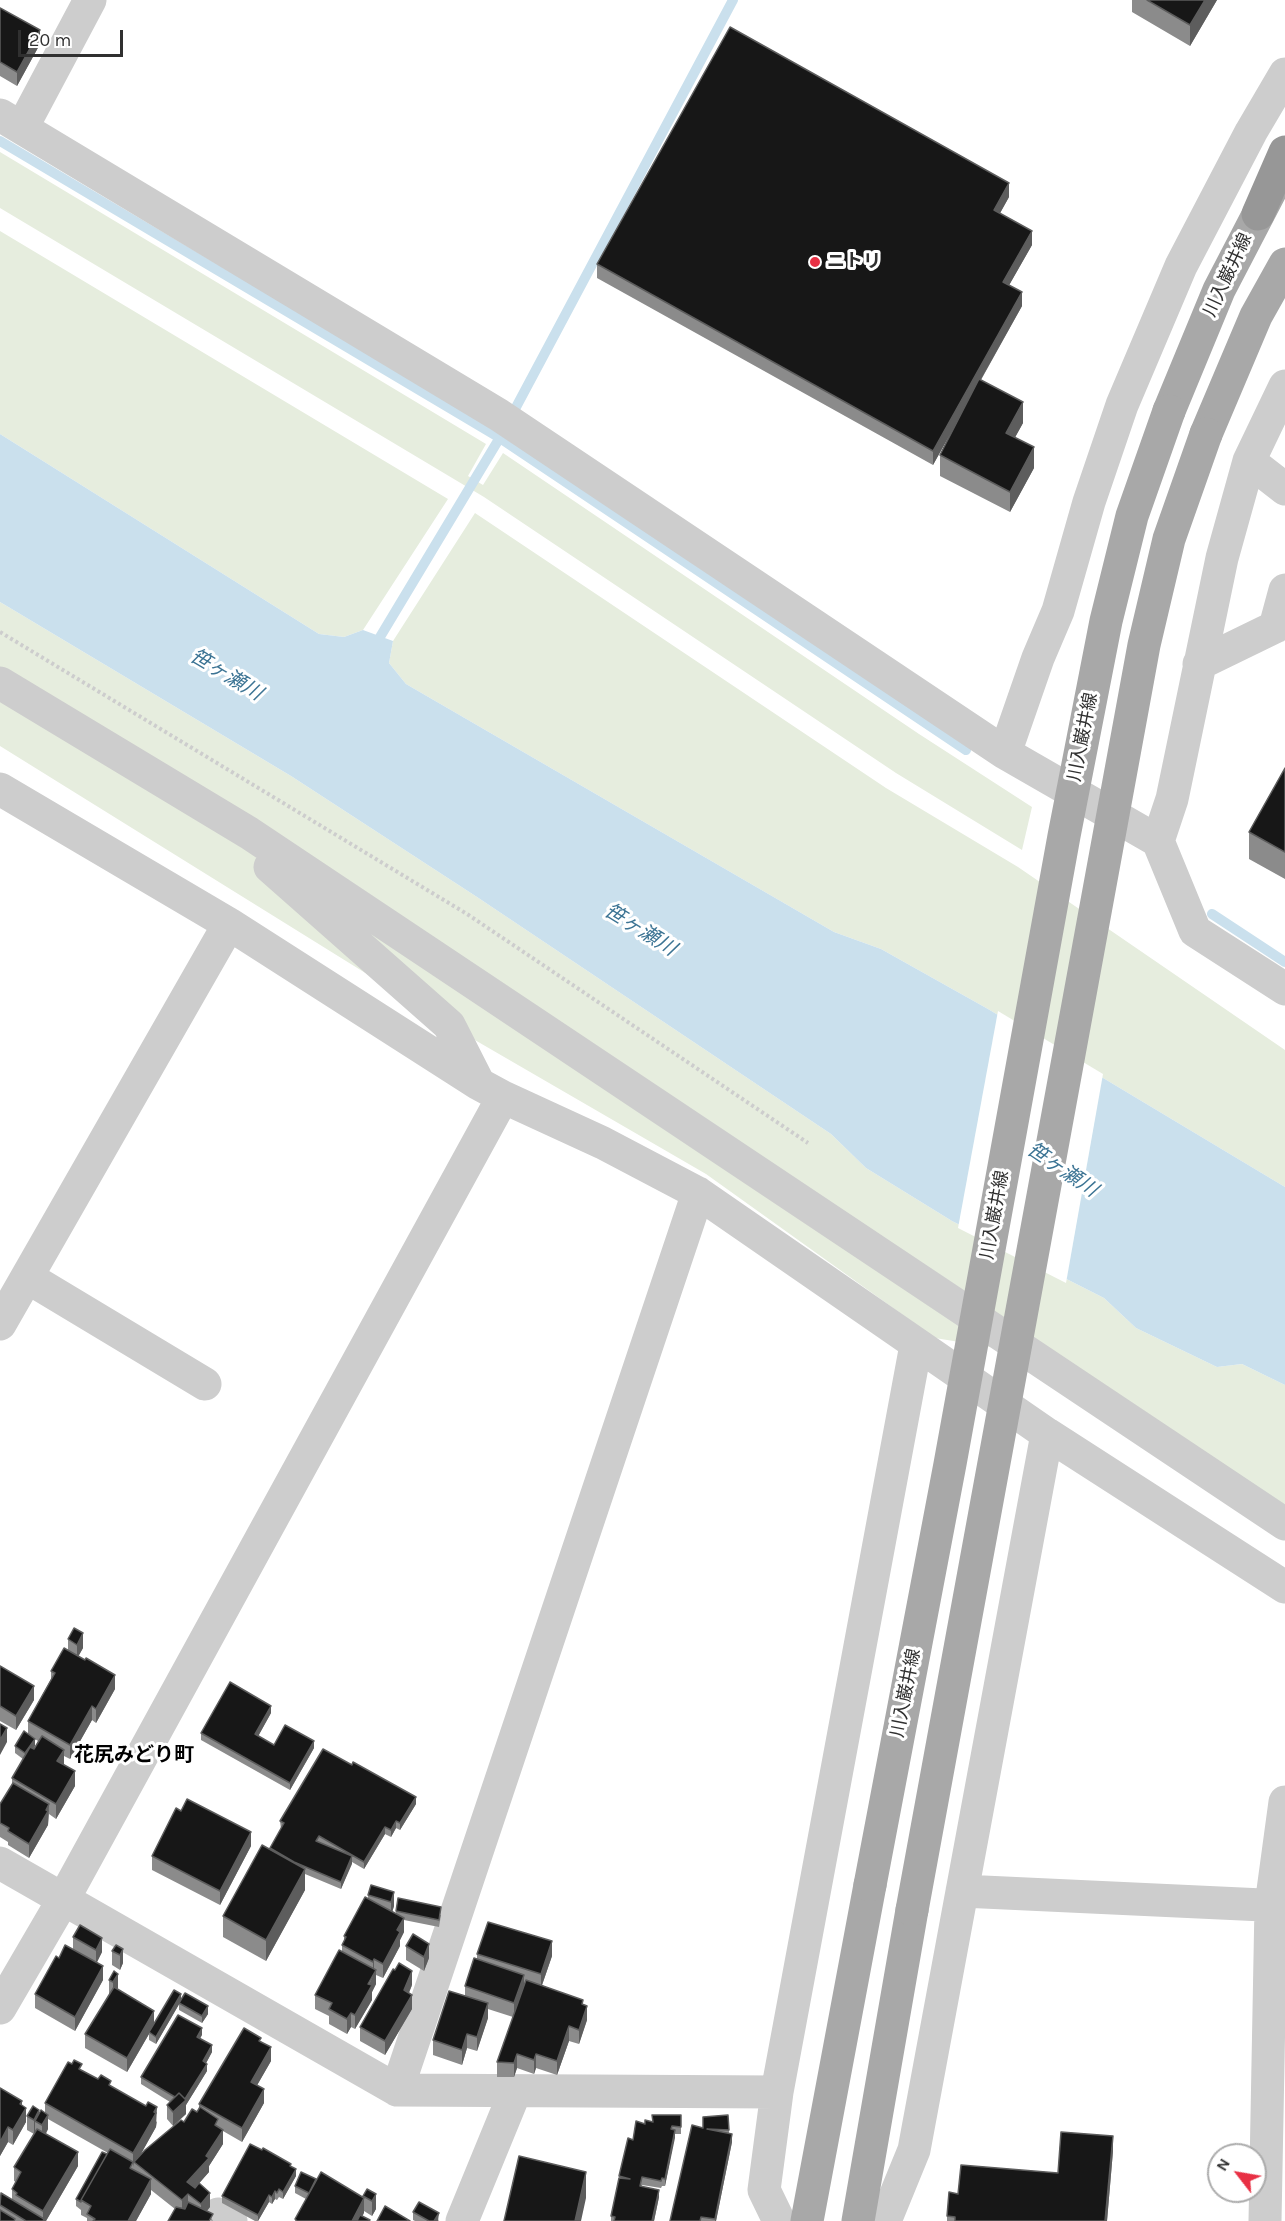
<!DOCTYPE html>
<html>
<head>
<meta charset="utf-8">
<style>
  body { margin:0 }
  #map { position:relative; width:1285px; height:2221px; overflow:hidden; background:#fff; font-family:Karla,sans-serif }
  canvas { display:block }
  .north { position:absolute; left:1207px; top:2143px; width:60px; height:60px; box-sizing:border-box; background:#fff; border:2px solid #acacac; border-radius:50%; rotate:301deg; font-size:16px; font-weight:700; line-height:24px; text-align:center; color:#303030 }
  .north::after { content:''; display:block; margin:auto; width:21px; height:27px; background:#e83044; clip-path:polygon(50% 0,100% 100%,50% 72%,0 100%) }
  .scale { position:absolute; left:18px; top:30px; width:105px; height:27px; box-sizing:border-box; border:3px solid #303030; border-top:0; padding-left:8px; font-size:18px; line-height:21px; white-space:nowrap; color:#303030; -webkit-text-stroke:4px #fff; paint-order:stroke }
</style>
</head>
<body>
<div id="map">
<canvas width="1285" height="2221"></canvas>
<div class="north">N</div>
<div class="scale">20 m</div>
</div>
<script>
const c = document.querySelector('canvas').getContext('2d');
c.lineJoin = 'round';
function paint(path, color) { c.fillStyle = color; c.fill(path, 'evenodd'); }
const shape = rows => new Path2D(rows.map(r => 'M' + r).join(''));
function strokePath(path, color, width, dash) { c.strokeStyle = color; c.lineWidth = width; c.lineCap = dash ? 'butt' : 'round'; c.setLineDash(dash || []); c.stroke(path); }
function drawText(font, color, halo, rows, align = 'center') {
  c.font = font + ' Karla,"Noto Sans JP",sans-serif'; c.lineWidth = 6; c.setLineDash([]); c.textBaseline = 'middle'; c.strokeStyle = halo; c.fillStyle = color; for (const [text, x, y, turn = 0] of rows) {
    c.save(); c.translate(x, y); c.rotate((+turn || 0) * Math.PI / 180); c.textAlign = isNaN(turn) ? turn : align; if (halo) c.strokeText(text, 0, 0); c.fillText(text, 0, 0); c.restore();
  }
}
paint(shape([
  [0,152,486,444,468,476,483,485,503,453,919,734,1032,807,1022,850,896,773,484,497,0,208],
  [0,231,448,499,363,630,344,637,319,634,0,434],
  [475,513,886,788,1018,867,1285,1050,1285,1187,988,1009,881,949,834,932,406,684,389,663,393,641],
  [0,602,291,776,477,897,831,1134,866,1168,952,1221,1104,1298,1136,1328,1217,1367,1242,1364,1285,1385,1285,1512,1057,1358,935,1338,706,1174,449,1025,0,746]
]), '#e6edde');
paint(shape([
  [0,434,319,634,344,637,363,630,393,641,389,663,406,684,834,932,881,949,988,1009,1285,1187,1285,1385,1242,1364,1217,1367,1136,1328,1104,1298,952,1221,866,1168,831,1134,477,897,291,776,0,602]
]), '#cae0ed');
paint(shape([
  [998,1011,1103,1074,1066,1283,958,1228]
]), '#fff');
strokePath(shape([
  [0,141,500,438,966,750],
  [514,411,733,0],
  [374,647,502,434],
  [1212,914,1285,962]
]), '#cae0ed', 10);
strokePath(shape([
  [0,632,467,914,808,1143]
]), '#cdcdcd', 4, [3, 3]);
strokePath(shape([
  [0,115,499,415,1005,753,1158,841,1195,931,1285,989],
  [22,128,90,0],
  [1249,461,1285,489],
  [1199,664,1275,627,1285,590],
  [0,683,249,833,1285,1524],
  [1005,753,1038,658,1058,611,1089,502,1122,405,1181,266,1251,132,1285,74],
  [0,789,229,924,479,1084,503,1097,603,1143,698,1193,1047,1434,1285,1587],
  [1158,841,1172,799,1222,558,1249,461,1285,386],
  [270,867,449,1025,478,1082],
  [27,1277,205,1384],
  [0,1324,229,924],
  [0,1863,397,2090,777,2092],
  [962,1891,1285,1906],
  [0,2008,63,1900,503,1097],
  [397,2090,698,1193],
  [218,2214,231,2221],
  [462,2221,515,2092],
  [779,2221,764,2190,777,2092,916,1345],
  [885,2221,914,2150,1047,1434],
  [1265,2221,1271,1905,1285,1802]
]), '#cdcdcd', 33);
strokePath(shape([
  [1169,411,1219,290,1271,190],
  [1206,434,1256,316,1285,264],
  [807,2221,870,1885],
  [858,2221,912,1910]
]), '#a8a8a8', 33);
strokePath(shape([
  [1258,214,1285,152]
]), '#979797', 33);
strokePath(shape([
  [870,1885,950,1464,1064,836,1106,621,1132,516,1169,411],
  [912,1910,1144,645,1169,539,1206,434]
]), '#a8a8a8', 33);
paint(shape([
  [1132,0,1217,0,1190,46,1132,12],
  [0,8,40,44,17,86,0,76],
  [1009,197,1000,213,1032,245,1009,285,1022,306,981,380,1023,423,1015,437,1034,468,1010,512,940,476,940,455,951,432,933,465,597,278,597,264],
  [1285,768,1285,879,1249,859,1249,832],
  [68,1639,83,1648,78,1656,115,1689,96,1723,92,1720,70,1759,64,1756,64,1765,75,1786,56,1819,49,1814,48,1825,29,1858,8,1845,8,1842,0,1837,0,1804,12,1785,12,1778,23,1759,15,1753,15,1746,28,1734,28,1721,51,1679,51,1671,68,1650],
  [35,1739,38,1741,34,1749,33,1748,35,1746],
  [0,1666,34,1700,16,1730,0,1721],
  [271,1713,258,1736,274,1745,314,1748,290,1790,201,1740,201,1733],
  [416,1804,400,1830,396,1828,391,1837,385,1834,364,1869,352,1862,341,1889,305,1874,305,1890,266,1961,223,1937,223,1916,270,1850,270,1848,281,1829,280,1821],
  [181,1811,251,1846,220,1905,152,1870,152,1856],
  [394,1892,394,1906,392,1912,396,1913,396,1911,441,1915,439,1927,404,1920,404,1932,400,1940,400,1946,383,1978,376,1975,376,1984,372,1992,372,2000,355,2029,351,2027,347,2034,329,2024,329,2016,315,2009,315,1995,342,1951,342,1945,344,1941,344,1936,368,1899,368,1895],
  [73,1937,102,1952,97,1962,103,1980,75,2031,35,2008,35,1994,73,1949],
  [116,1945,123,1963,120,1970,112,1965,112,1951],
  [406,1946,429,1958,424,1971,406,1960],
  [477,1954,552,1956,542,1985,583,2004,587,2020,579,2044,569,2041,557,2075,536,2068,534,2074,517,2068,514,2077,497,2077,497,2062,513,2017,488,2009,488,2018,477,2051,467,2048,462,2065,433,2055,433,2040,465,1996,465,1986,477,1959],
  [114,1971,117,1989,154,2023,181,2000,208,2014,202,2023,179,2010,179,2004,156,2044,149,2040,149,2034,127,2072,85,2048,85,2034,109,1995,109,1980],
  [412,1985,409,1993,412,2009,385,2055,360,2041,360,2027],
  [202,2035,200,2038,212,2052,206,2063,207,2071,186,2105,186,2114,173,2126,167,2119,167,2105,170,2102,141,2084,141,2077],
  [261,2041,271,2061,257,2085,264,2103,242,2142,223,2131,223,2144,209,2166,209,2172,199,2183,210,2207,207,2211,213,2221,175,2209,151,2190,151,2194,136,2221,87,2221,87,2218,81,2215,81,2210,76,2206,76,2199,108,2153,48,2119,48,2129,46,2134,78,2166,46,2221,0,2221,0,2195,12,2200,12,2189,16,2182,14,2181,14,2167,34,2134,27,2130,27,2116,45,2113,45,2103,82,2070,111,2087,157,2122,156,2127,140,2155,197,2112,199,2109,199,2104],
  [0,2088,22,2105,26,2122,13,2145,8,2142,0,2156],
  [652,2115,681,2115,681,2134,675,2134,665,2186,662,2186,661,2188,642,2185,642,2186,659,2197,654,2221,611,2221,611,2216,628,2138,633,2140,645,2124,652,2122],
  [703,2127,729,2130,729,2134,732,2142,716,2221,670,2221],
  [1113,2151,1107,2221,947,2221,947,2216,958,2194,1058,2173],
  [291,2166,296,2176,283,2199,279,2197,277,2200,275,2199,272,2204,269,2202,258,2221,255,2221,222,2203,222,2196],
  [316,2179,363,2197,367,2189,376,2209,372,2216,364,2211,362,2216,370,2221,295,2221,306,2199,295,2193,295,2186],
  [413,2212,439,2220,438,2221,415,2221,413,2220]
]), '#8b8b8b');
paint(shape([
  [1205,0,1217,0,1190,46,1190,25],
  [40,30,40,44,17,86,17,72],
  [1009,183,1009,197,994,224,994,210],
  [1032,231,1032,245,1003,296,1003,282],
  [1022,292,1022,306,933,465,933,451],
  [1023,402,1023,423,1006,454,1006,433],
  [1034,447,1034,468,1010,512,1010,492],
  [83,1633,83,1648,77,1659,77,1645],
  [115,1675,115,1689,96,1723,96,1709],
  [34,1686,34,1700,16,1730,16,1716],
  [92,1706,92,1720,70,1759,70,1745],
  [271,1706,271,1713,255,1742,255,1734],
  [7,1728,7,1742,0,1755,0,1740],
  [35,1739,35,1746,25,1760,25,1753],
  [314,1741,314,1748,290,1790,290,1783],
  [64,1750,64,1764,57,1775,57,1761],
  [75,1771,75,1786,56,1819,56,1804],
  [416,1797,416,1804,400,1830,400,1823],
  [49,1804,48,1825,29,1858,29,1844],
  [396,1821,396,1828,391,1837,391,1830],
  [385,1827,385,1834,364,1869,364,1862],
  [251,1832,251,1846,220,1905,220,1891],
  [352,1856,352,1864,341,1889,341,1882],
  [305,1869,305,1890,266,1961,266,1940],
  [394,1892,394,1906,391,1916,391,1902],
  [404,1918,404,1932,400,1940,400,1946,383,1978,383,1964,397,1930],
  [102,1938,102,1952,96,1964,96,1950],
  [552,1941,552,1956,541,1988,541,1974],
  [429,1944,429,1958,424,1971,424,1957],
  [123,1949,123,1963,120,1970,120,1955],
  [374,1959,374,1973,376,1970,376,1984,372,1992,372,2000,355,2029,355,2015,373,1976,373,1962],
  [103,1966,103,1980,75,2031,75,2017],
  [412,1971,412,1985,404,2004,404,1990],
  [118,1974,118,1988,113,1996,113,1982],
  [524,1975,524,1989,514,2018,514,2003],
  [181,1994,181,2001,156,2044,156,2037],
  [412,1995,412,2009,385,2055,385,2041],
  [488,2003,488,2018,477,2051,477,2037],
  [208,2006,208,2014,202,2023,202,2016],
  [587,2006,587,2020,579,2044,579,2030],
  [154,2011,154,2025,149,2032,149,2034,127,2072,127,2058],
  [351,2013,351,2027,347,2034,347,2019],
  [569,2026,569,2041,557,2075,557,2061],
  [202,2028,202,2035,197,2044,197,2037],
  [467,2034,467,2048,462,2065,462,2050],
  [212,2045,212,2052,203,2069,203,2061],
  [271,2047,271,2061,251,2096,251,2082],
  [517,2054,517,2068,514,2077,514,2063],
  [536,2054,536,2068,534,2074,534,2060],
  [207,2064,207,2071,186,2105,186,2114,173,2126,173,2112],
  [264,2089,264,2103,242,2142,242,2128],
  [22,2101,22,2115,26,2108,26,2122,13,2145,13,2130,20,2104],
  [157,2107,156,2127,136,2163,134,2162,133,2167,133,2153],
  [39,2110,39,2123,35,2121,35,2132,34,2134,34,2120],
  [48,2115,48,2129,42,2140,42,2125],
  [8,2127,8,2142,0,2156,0,2142],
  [223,2130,223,2144,209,2166,209,2172,189,2195,188,2194,188,2208,182,2215,182,2200,187,2182],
  [675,2130,675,2138,665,2186,665,2179],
  [732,2134,732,2142,716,2221,715,2221],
  [1113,2136,1113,2151,1107,2221,1105,2221],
  [78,2152,78,2166,46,2221,43,2221,43,2211],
  [296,2169,296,2176,283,2199,283,2192],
  [586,2172,586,2198,581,2221,575,2221],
  [151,2179,151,2194,136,2221,128,2221],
  [659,2190,659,2197,654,2221,652,2221],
  [275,2191,275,2199,272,2204,272,2197],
  [210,2193,210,2207,201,2218,201,2204],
  [376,2194,376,2209,372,2216,372,2201],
  [269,2195,269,2202,258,2221,258,2215],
  [364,2198,364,2213,360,2221,352,2221],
  [439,2213,438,2221,434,2221]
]), '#5d5d5d');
const building = shape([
  [1147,0,1205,0,1190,25,1147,0],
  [0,8,40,30,17,72,0,62,0,8],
  [730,27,1009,183,994,210,1032,231,1003,282,1022,292,933,451,597,264,730,27],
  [979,379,1023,402,1006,433,1034,447,1010,492,940,455,979,379],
  [1285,768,1285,852,1249,832,1285,768],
  [74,1628,83,1633,77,1645,68,1639,74,1628],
  [64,1648,85,1660,86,1658,115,1675,96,1709,92,1706,70,1745,28,1721,55,1673,51,1671,64,1648],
  [0,1666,34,1686,16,1716,0,1706,0,1666],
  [230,1682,271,1706,255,1734,274,1745,285,1725,314,1741,290,1783,201,1733,230,1682],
  [0,1724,7,1728,0,1740,0,1724],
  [24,1731,35,1739,25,1753,15,1746,24,1731],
  [42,1736,64,1750,57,1761,75,1771,56,1804,12,1778,30,1747,34,1749,42,1736],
  [323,1749,352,1765,353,1762,416,1797,400,1823,396,1821,391,1830,385,1827,364,1862,319,1836,316,1841,352,1856,341,1882,294,1862,270,1848,284,1823,280,1821,323,1749],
  [13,1783,49,1804,46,1810,48,1811,29,1844,8,1831,9,1828,0,1823,0,1804,13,1783],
  [187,1799,251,1832,220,1891,152,1856,176,1808,181,1811,187,1799],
  [262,1845,305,1869,266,1940,223,1916,262,1845],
  [371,1885,394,1892,391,1902,368,1895,371,1885],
  [365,1897,404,1918,397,1930,400,1932,383,1964,374,1959,373,1962,342,1945,346,1937,344,1936,365,1897],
  [398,1898,441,1907,439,1920,396,1911,398,1898],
  [488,1922,552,1941,541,1974,477,1954,488,1922],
  [80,1925,102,1938,96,1950,73,1937,80,1925],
  [413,1934,429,1944,424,1957,406,1946,413,1934],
  [65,1945,103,1966,75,2017,35,1994,56,1956,59,1958,65,1945],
  [116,1945,123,1949,120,1955,112,1951,116,1945],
  [339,1950,376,1970,368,1984,372,1985,355,2015,351,2013,347,2019,329,2009,332,2003,315,1995,339,1950],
  [474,1958,524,1975,514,2003,465,1986,474,1958],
  [399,1963,412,1971,404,1990,412,1995,385,2041,360,2027,393,1969,395,1970,399,1963],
  [114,1971,118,1974,113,1982,109,1980,114,1971],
  [526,1980,583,2000,582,2004,587,2006,579,2030,569,2026,557,2061,536,2054,534,2060,517,2054,514,2063,497,2062,526,1980],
  [114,1987,154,2011,127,2058,85,2034,114,1987],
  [174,1990,181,1994,156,2037,149,2032,174,1990],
  [449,1991,488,2003,477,2037,467,2034,462,2050,433,2040,449,1991],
  [185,1993,208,2006,202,2016,179,2003,185,1993],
  [178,2015,202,2028,197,2037,212,2045,203,2061,207,2064,185,2099,179,2093,175,2097,141,2077,178,2015],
  [244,2028,261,2038,259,2041,271,2047,251,2082,264,2089,242,2128,199,2104,244,2028],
  [74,2060,82,2064,79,2069,98,2079,101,2075,111,2081,109,2085,146,2106,148,2102,157,2107,154,2112,156,2113,133,2153,45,2103,68,2062,72,2064,74,2060],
  [0,2088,22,2101,20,2104,26,2108,13,2130,8,2127,0,2142,0,2088],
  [179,2093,186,2100,173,2112,167,2105,179,2093],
  [33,2106,39,2110,34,2120,27,2116,33,2106],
  [200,2107,218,2119,215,2125,223,2130,206,2156,209,2158,187,2182,195,2188,199,2183,210,2193,201,2204,188,2194,182,2200,134,2162,145,2150,181,2120,184,2122,192,2109,197,2112,200,2107],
  [41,2110,48,2115,42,2125,35,2121,41,2110],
  [652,2115,681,2115,681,2127,672,2126,671,2129,675,2130,665,2179,662,2178,661,2181,642,2177,640,2186,659,2190,652,2221,614,2221,615,2217,611,2216,619,2178,630,2179,619,2176,628,2138,633,2140,636,2121,645,2124,645,2120,653,2122,652,2115],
  [728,2115,729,2130,707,2129,732,2134,715,2219,701,2217,700,2221,670,2221,692,2125,703,2128,703,2117,728,2115],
  [37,2129,78,2152,43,2211,16,2195,17,2193,12,2189,21,2172,14,2167,37,2129],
  [1061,2132,1113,2136,1105,2221,955,2221,955,2217,947,2216,949,2192,958,2194,961,2165,1058,2173,1061,2132],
  [250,2144,262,2150,263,2148,291,2164,290,2166,296,2169,283,2192,279,2189,277,2193,275,2191,272,2197,269,2195,258,2215,222,2196,250,2144],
  [110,2149,133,2162,130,2168,151,2179,128,2221,93,2221,95,2219,87,2214,91,2206,81,2200,110,2149],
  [102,2152,107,2154,81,2200,81,2202,76,2199,102,2152],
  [519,2156,586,2172,575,2221,504,2221,519,2156],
  [301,2172,316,2179,309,2193,295,2186,301,2172],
  [321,2172,364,2198,352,2221,297,2221,295,2219,321,2172],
  [367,2189,376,2194,372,2201,363,2196,367,2189],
  [1,2193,44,2219,43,2221,26,2221,0,2205,1,2193],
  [188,2202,213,2214,209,2221,168,2221,176,2207,185,2209,188,2202],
  [419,2202,439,2213,434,2221,429,2221,413,2212,419,2202],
  [385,2206,410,2221,377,2221,385,2206],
  [0,2210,15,2219,14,2221,0,2221,0,2210],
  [360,2215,370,2220,369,2221,357,2221,360,2215]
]);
paint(building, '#171717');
strokePath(building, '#5d5d5d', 1.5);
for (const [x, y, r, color] of [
  [815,262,6,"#e83044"]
]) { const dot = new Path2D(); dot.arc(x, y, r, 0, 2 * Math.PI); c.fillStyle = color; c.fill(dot); strokePath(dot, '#fff', 2); }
drawText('bold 18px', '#303030', '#fff', [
  ["ニトリ",827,262]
], 'left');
drawText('18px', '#303030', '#fff', [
  ["川入巌井線",1228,275,-65],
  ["川入巌井線",1083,737,-79],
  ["川入巌井線",995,1215,-80],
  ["川入巌井線",906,1693,-79]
]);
drawText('italic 20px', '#3c7494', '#fff', [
  ["笹ヶ瀬川",226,675,31],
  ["笹ヶ瀬川",640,930,32],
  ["笹ヶ瀬川",1062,1170,34]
]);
drawText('bold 20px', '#000', '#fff', [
  ["花尻みどり町",134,1755]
]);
</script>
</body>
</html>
